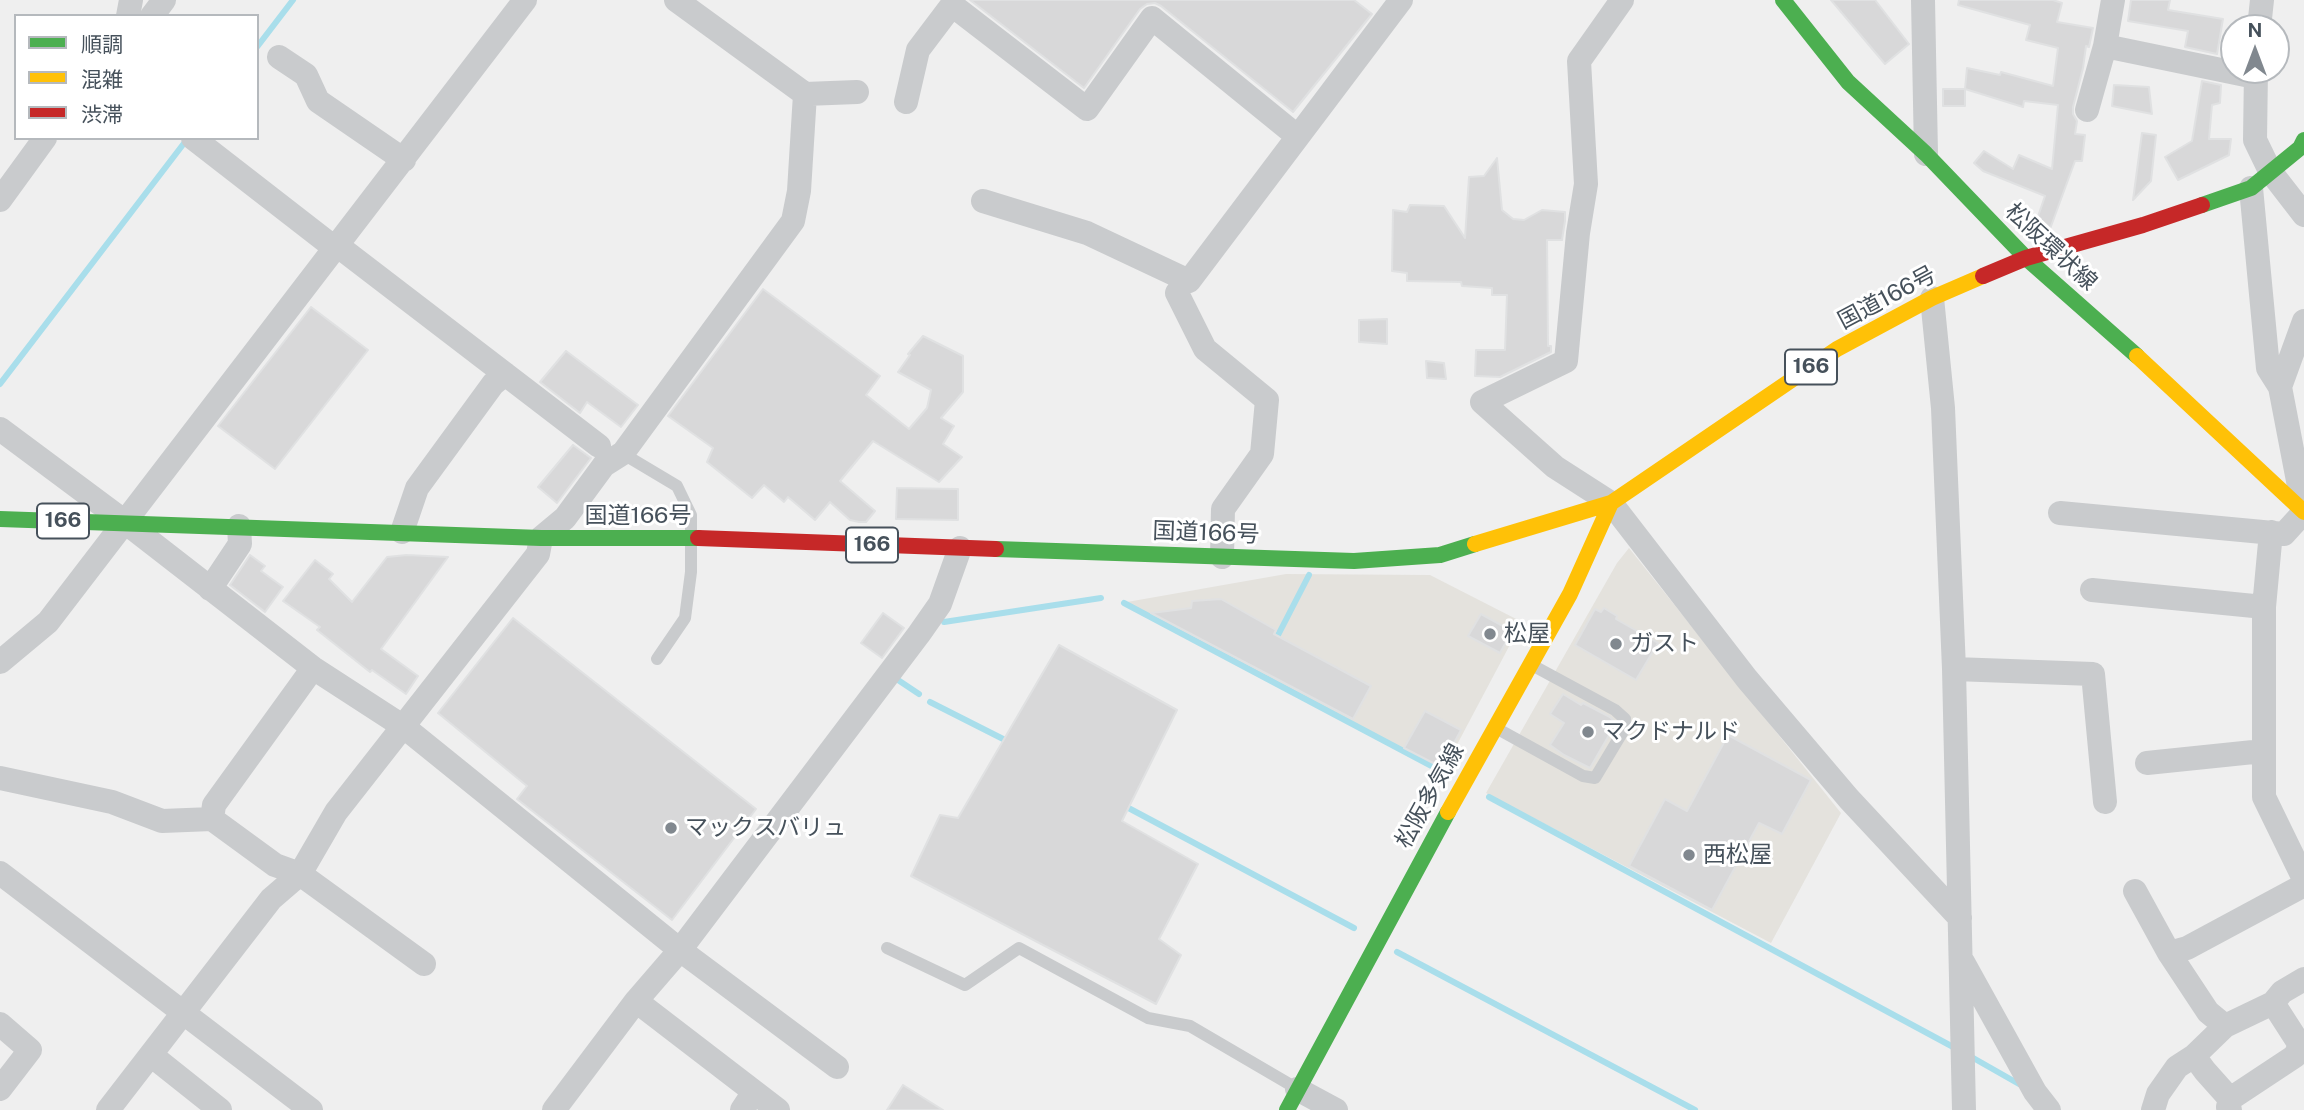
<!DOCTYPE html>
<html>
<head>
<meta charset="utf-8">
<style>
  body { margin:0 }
  #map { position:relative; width:2304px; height:1110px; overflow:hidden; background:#efefef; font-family:"Public Sans","Noto Sans JP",sans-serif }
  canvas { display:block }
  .legend { position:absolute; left:14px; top:14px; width:245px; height:126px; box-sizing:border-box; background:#fff; border:2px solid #b5b9bd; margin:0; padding:9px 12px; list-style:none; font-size:21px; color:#46515b }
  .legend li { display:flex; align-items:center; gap:14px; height:35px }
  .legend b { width:35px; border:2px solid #b5b9bd }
  .north { position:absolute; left:2220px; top:14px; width:70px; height:70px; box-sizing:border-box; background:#fff; border:2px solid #b5b9bd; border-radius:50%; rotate:0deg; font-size:19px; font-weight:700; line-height:28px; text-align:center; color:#46515b }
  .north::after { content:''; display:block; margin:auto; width:24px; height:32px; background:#81888f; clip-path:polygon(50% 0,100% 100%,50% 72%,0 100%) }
</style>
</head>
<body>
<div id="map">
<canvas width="2304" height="1110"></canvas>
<ul class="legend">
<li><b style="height:9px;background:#4caf50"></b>順調</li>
<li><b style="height:9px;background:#ffc107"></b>混雑</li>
<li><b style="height:9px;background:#c62828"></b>渋滞</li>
</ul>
<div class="north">N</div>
</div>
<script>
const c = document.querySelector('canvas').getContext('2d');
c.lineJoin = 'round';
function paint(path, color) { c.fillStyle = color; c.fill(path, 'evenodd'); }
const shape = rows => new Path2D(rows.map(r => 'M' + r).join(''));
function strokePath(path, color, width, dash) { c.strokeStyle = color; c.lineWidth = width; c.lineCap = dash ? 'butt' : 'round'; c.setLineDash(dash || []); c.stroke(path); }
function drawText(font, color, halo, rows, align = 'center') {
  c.font = font + ' "Public Sans","Noto Sans JP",sans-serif'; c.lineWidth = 6; c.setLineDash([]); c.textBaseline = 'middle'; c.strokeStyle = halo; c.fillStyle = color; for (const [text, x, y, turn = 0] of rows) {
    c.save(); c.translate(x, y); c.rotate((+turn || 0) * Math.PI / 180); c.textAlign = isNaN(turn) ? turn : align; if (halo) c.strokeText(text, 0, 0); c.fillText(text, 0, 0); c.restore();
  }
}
paint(shape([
  [1629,548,1841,813,1771,943,1486,793,1617,563],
  [1286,574,1430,575,1522,622,1443,771,1127,602]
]), '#e4e2dd');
strokePath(shape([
  [257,47,293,0],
  [0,384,188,138],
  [1124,603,1441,771],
  [944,622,1101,598],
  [1275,641,1309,575],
  [895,678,919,694],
  [930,702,1011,743],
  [1489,797,1955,1048],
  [1121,804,1354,928],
  [1397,952,1695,1110],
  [1968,1055,2019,1084]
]), '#a9deeb', 6);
const building = shape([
  [970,0,1354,0,1372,14,1293,112,1161,6,1155,3,1147,4,1140,9,1084,88,970,0],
  [1831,0,1875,0,1909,44,1885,64,1831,0],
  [1959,0,2053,0,2062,3,2057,22,2093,28,2089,47,2086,46,2083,68,2073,107,2073,114,2077,121,2075,134,2085,135,2082,161,2075,161,2050,229,2042,231,2034,228,2045,196,1983,171,1974,163,1984,151,2013,169,2019,155,2052,169,2058,105,2024,101,2023,107,1965,89,1967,68,2000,75,2001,72,2053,86,2058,48,2026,40,2030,25,1958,5,1959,0],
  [2131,0,2170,0,2168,10,2223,19,2217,54,2185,47,2188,31,2128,21,2131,0],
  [2202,81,2221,85,2220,103,2212,105,2209,139,2231,139,2229,155,2178,180,2165,157,2192,141,2202,81],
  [2114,85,2149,87,2152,114,2112,106,2114,85],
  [1943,89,1965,89,1965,106,1943,106,1943,89],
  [2142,133,2156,135,2151,181,2133,200,2142,133],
  [1497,158,1502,210,1513,219,1524,220,1542,210,1565,212,1565,221,1562,240,1547,240,1548,346,1551,346,1551,352,1500,377,1475,376,1476,350,1505,350,1507,295,1492,295,1492,288,1462,286,1461,282,1407,281,1407,273,1392,271,1393,210,1407,212,1410,205,1444,206,1465,238,1469,177,1484,176,1497,158],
  [763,289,880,376,866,395,909,429,927,408,931,390,898,372,910,355,908,354,923,336,963,356,963,392,941,418,954,426,943,444,962,457,939,482,873,441,840,481,875,511,866,522,859,522,850,520,830,502,815,520,788,497,784,502,764,485,752,498,707,462,713,448,668,416,763,289],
  [311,307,368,350,275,469,218,426,311,307],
  [1387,319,1387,344,1359,342,1359,320,1387,319],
  [566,351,638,405,621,427,587,402,580,413,540,382,566,351],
  [1426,361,1444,363,1446,379,1427,378,1426,361],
  [573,445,591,458,557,503,538,487,573,445],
  [897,488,958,489,958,520,896,519,897,488],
  [250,555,265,566,261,571,283,587,265,612,230,585,250,555],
  [407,555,448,557,381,649,418,676,406,694,372,670,370,672,317,630,320,627,283,601,315,560,333,574,329,579,352,602,387,557,407,555],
  [1221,599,1276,630,1274,634,1371,686,1353,719,1151,613,1191,608,1192,601,1221,599],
  [1604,608,1617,616,1616,619,1658,643,1636,680,1575,645,1595,609,1601,612,1604,608],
  [883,613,904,628,882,658,861,643,883,613],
  [1481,614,1512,631,1500,653,1468,636,1481,614],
  [513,618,756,809,672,920,517,799,527,786,438,713,513,618],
  [1059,645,1177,710,1122,821,1198,864,1159,939,1181,955,1156,1004,911,876,940,815,958,818,1059,645],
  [1563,694,1581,705,1583,703,1610,717,1616,723,1590,768,1564,755,1550,745,1564,723,1550,714,1563,694],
  [1425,711,1461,730,1441,767,1404,748,1425,711],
  [1728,735,1811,780,1782,834,1759,823,1712,910,1629,866,1665,799,1687,811,1728,735],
  [903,1085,943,1110,887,1110,903,1085]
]);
paint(building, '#d8d8d9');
strokePath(building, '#e0e1e2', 2);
strokePath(shape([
  [620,452,677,486,691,515,691,572,685,618,657,659],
  [1496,728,1583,776,1595,778,1625,728,1625,719,1615,710,1530,664],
  [887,948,965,985,1019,948,1148,1018,1190,1026,1296,1088]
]), '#c9cbcd', 12);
strokePath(shape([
  [676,0,805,94,857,92],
  [1622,0,1579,61,1586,184,1578,233,1566,361,1482,402,1555,467,1611,503,1747,679,1849,799,1960,918],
  [1923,0,1926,154],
  [2113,0,2105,46,2255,77],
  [128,16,131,0],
  [152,16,164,0],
  [2259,28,2262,0],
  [279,57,306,75,318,101,404,160],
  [2256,70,2255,140,2270,171,2304,215],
  [906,102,918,50,952,5,1087,109,1152,18,1297,136],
  [2087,110,2105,46],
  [193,138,336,249],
  [0,200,45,138],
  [983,201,1087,233,1189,281,1401,0],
  [338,246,599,446],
  [1177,293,1205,349,1267,400,1262,454,1223,509,1222,557],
  [1932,298,1943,408,1954,669,1964,1110],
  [2280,387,2304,321],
  [0,429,125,522,313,668,404,727,680,950,837,1067],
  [2060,513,2284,534,2304,512,2280,387,2268,368,2251,188],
  [402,532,417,488,493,384,505,374],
  [2271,532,2264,607,2264,797,2304,879],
  [210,589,240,544,239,526],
  [2092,590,2264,607],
  [0,662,48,622,525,0],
  [1954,669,2093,674,2105,802],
  [2147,763,2263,751],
  [0,778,112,802,162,821,212,819,275,865,300,874,424,964],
  [212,819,214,805,313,668],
  [0,873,311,1110],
  [2135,891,2169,953,2208,1012,2225,1026],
  [2169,953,2187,948,2304,885],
  [1963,962,2035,1092,2049,1110],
  [2304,979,2282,992,2273,1003,2300,1045,2304,1048],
  [636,1001,778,1110],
  [0,1024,30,1050,0,1089],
  [151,1055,220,1110],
  [1297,1089,1336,1110],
  [2230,1099,2205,1071,2194,1056,2225,1026,2273,1003],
  [108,1110,271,899,300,874,336,812,538,554,541,538,565,518,604,465,623,453,793,221,799,191,805,94],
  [554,1110,636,1001,680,950,919,634,940,604,960,548],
  [742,1110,754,1092],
  [2153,1110,2158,1094,2177,1067,2194,1056],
  [2230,1110,2228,1107,2230,1099,2295,1056,2300,1045]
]), '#c9cbcd', 24);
strokePath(shape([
  [1783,0,1848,82,1926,154,2026,258,2137,356],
  [2202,205,2251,188,2300,148,2304,140],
  [0,519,541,538,698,538],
  [996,549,1354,561,1440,555,1475,544],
  [1287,1110,1448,812]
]), '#4caf50', 16);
strokePath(shape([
  [2137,356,2304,512],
  [1475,544,1611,503,1837,349,1932,298,1983,276],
  [1448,812,1570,594,1611,503]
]), '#ffc107', 16);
strokePath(shape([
  [1983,276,2026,258,2143,225,2202,205],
  [698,538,996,549]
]), '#c62828', 16);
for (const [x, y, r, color] of [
  [1490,634,7,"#81888f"],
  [1616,644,7,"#81888f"],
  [1588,732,7,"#81888f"],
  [671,828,7,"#81888f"],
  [1689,855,7,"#81888f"]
]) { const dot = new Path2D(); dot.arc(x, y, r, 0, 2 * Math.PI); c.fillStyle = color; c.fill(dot); strokePath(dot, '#fff', 2.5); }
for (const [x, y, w] of [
  [1811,367,52],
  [63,521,52],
  [872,545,52]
]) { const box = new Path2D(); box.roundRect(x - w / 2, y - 17.5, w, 35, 5); c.fillStyle = '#fff'; c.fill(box); strokePath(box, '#46515b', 2); }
drawText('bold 21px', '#46515b', null, [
  ["166",1811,367],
  ["166",63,521],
  ["166",872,545]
]);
drawText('23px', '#46515b', '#fff', [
  ["松阪環状線",2051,247,43],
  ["国道166号",1887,298,-28],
  ["国道166号",638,516],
  ["国道166号",1206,533,2],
  ["松阪多気線",1430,796,-61]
]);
drawText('23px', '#46515b', '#fff', [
  ["松屋",1504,634],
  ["ガスト",1630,644],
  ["マクドナルド",1602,732],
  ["マックスバリュ",685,828],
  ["西松屋",1703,855]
], 'left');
</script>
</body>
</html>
